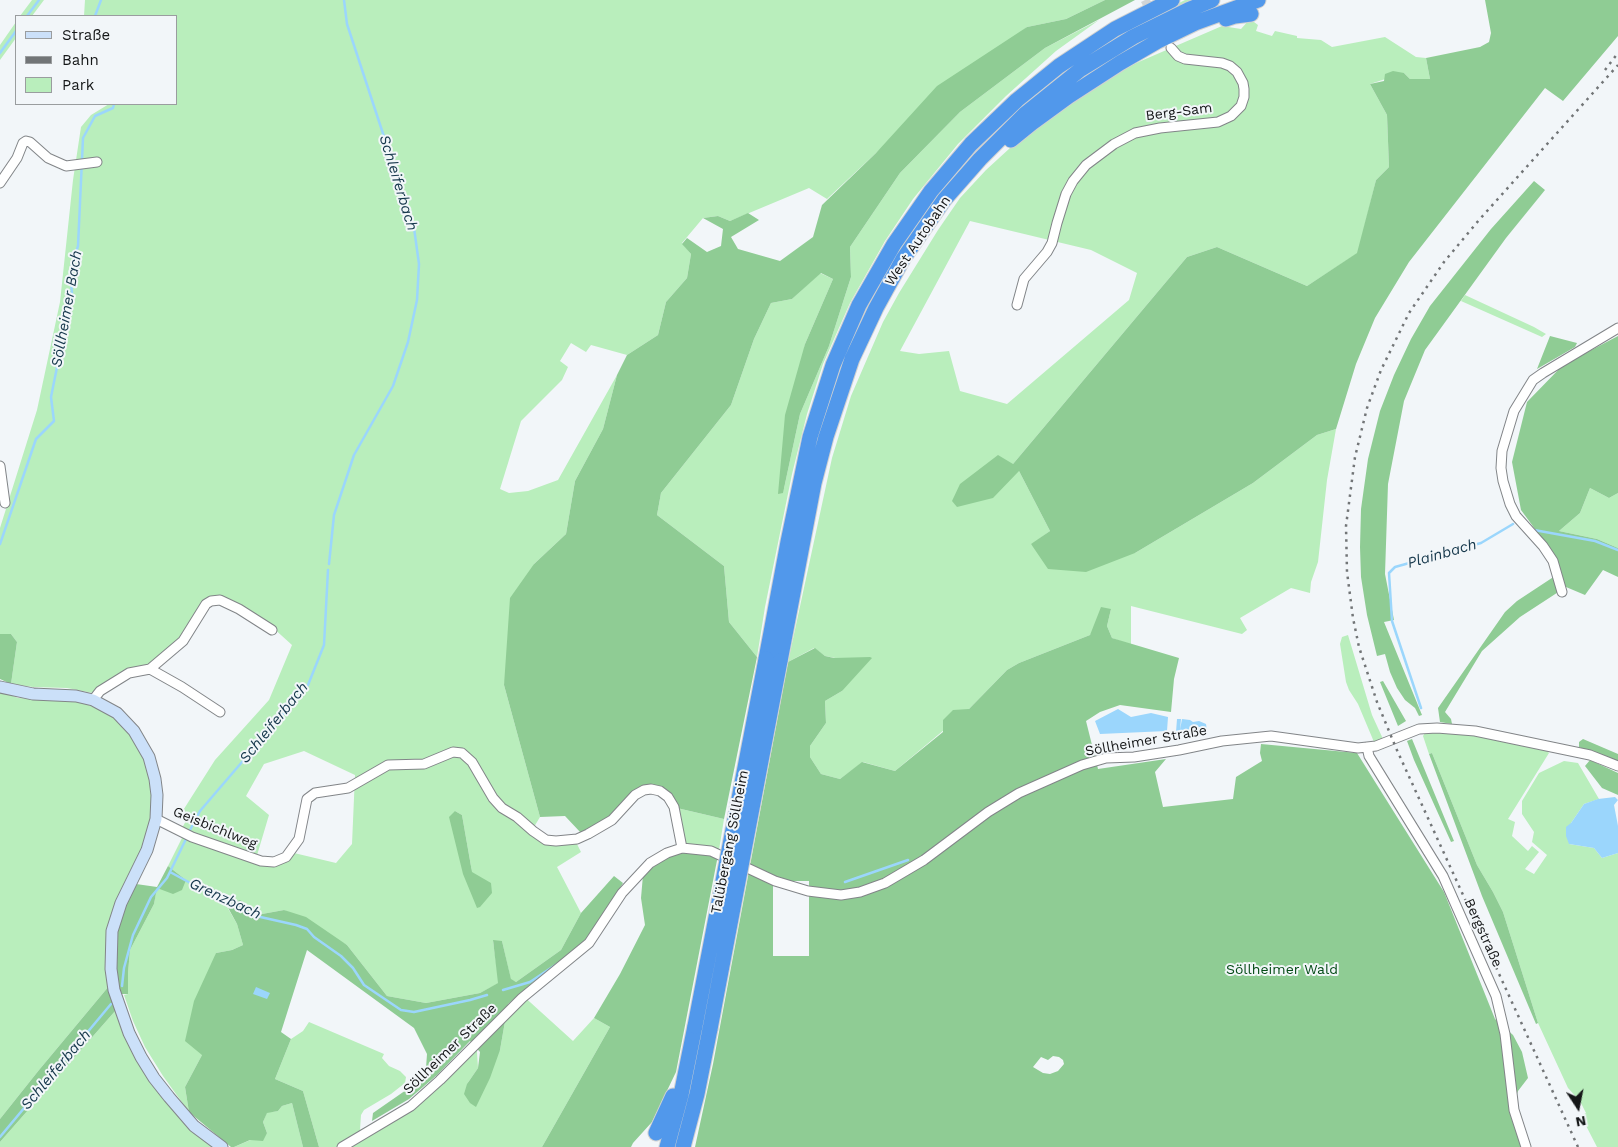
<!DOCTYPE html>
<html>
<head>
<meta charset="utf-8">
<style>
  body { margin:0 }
  #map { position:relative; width:1618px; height:1147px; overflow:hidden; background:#f2f6f9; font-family:"Work Sans",sans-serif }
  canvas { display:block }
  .legend { position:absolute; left:15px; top:15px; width:162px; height:90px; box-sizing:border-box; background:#f2f6f9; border:1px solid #9a9d9f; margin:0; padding:6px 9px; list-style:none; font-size:15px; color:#151718 }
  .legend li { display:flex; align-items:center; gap:10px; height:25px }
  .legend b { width:25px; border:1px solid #9a9d9f }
  .north { position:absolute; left:1553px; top:1082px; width:50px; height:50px; -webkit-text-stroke:4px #f2f6f9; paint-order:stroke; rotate:169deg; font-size:14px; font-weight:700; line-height:20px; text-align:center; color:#151718 }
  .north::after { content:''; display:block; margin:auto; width:18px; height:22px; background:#151718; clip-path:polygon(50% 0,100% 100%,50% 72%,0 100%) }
</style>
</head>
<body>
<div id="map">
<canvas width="1618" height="1147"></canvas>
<ul class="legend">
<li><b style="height:6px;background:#cbe0f9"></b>Straße</li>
<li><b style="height:6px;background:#727577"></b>Bahn</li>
<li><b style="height:14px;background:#b9eebc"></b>Park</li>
</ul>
<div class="north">N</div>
</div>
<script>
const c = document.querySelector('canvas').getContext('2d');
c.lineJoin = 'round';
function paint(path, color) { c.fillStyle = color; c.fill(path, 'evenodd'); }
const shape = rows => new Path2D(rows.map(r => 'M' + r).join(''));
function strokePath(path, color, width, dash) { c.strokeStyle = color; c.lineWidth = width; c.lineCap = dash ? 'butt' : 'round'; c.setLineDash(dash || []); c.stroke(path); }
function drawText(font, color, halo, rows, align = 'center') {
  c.font = font + ' "Work Sans",sans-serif'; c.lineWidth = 4; c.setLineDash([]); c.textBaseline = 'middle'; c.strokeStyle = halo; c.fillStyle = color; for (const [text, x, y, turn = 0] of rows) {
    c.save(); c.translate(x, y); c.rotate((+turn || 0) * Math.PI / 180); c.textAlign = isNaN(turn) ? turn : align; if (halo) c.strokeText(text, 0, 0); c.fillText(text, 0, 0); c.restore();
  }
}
paint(shape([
  [32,0,44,0,32,16,20,16],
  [85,0,1105,0,1066,19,1027,27,876,153,827,199,809,188,730,221,718,216,703,218,682,243,691,254,687,278,666,302,658,335,627,355,591,345,586,352,571,343,560,361,568,367,562,380,521,421,500,489,509,493,528,491,558,480,617,375,603,429,575,481,566,534,534,564,504,685,540,817,534,827,537,837,576,842,581,852,557,867,581,913,561,950,516,982,511,980,502,941,493,941,499,983,480,993,426,1003,387,996,347,945,284,910,262,914,240,900,226,905,237,924,243,945,232,950,216,953,202,1055,185,1087,189,1112,163,1076,145,1047,133,1021,124,995,128,994,128,973,130,950,154,904,157,887,186,880,168,866,185,832,181,830,188,817,182,812,215,760,269,700,292,645,271,626,210,599,187,632,149,667,129,671,93,693,67,688,33,687,11,684,17,642,11,634,0,634,0,528,37,410,60,302,73,180,81,127,91,115,109,104,176,104,176,16,84,16],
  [304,751,355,775,352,844,336,863,294,853,289,861,272,867,255,862,269,815,246,796,264,764],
  [455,811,462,815,472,872],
  [1185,0,1195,0,1094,54,923,219,815,454,811,454,843,354,888,264,956,169,998,126,1049,81,1135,25],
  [1099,20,1056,51,1006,96,958,144,913,199,885,241,850,303,823,364,807,414,792,474,765,607,757,657,729,622,724,566,657,515,661,493,731,405,754,339,771,303,792,299,820,273,833,279,805,344,783,493,800,414,829,346,851,277,850,247,900,173,960,112,1045,48],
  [1249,20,1254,22,1258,25,1256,31,1272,36,1275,31,1297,36,1297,38,1321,40,1332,47,1385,37,1416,57,1426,58,1430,79,1410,79,1404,73,1370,84,1387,115,1389,167,1376,180,1358,253,1307,286,1217,247,1187,257,1013,464,1019,471,1050,531,1031,545,1135,553,1253,483,1317,435,1336,429,1327,480,1318,562,1311,582,1310,593,1291,588,1240,618,1247,630,1242,634,1131,606,1131,645,1112,638,1107,626,1111,609,1090,635,1019,663,1007,670,969,709,895,771,863,762,840,779,821,774,810,757,810,746,826,723,825,701,842,691,851,658,835,658,825,656,814,648,788,662,832,458,851,396,883,322,899,293,938,230,960,198,986,170,1022,137,1090,89,1134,64,1222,26,1241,29],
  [970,221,1091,250,1137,273,1129,300,1007,404,960,391,949,351,919,354,900,351],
  [16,22,16,38,0,60,0,45],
  [1465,295,1534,327,1546,334,1542,337,1461,301],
  [1590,488,1609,498,1618,493,1618,548,1597,539,1559,531,1580,513],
  [1348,635,1372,715,1383,739,1374,742,1358,704,1349,690,1346,682,1340,644,1342,637],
  [0,691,18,698,78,701,96,708,114,717,126,728,143,755,152,788,153,811,109,986,39,1070,0,1119],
  [1435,732,1473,734,1545,749,1549,753,1508,819,1515,822,1512,836,1528,851,1532,846,1539,852,1525,869,1534,874,1547,855,1532,842,1534,832,1522,814,1522,801,1539,773,1564,761,1578,763,1599,799,1584,804,1571,823,1569,844,1594,848,1602,858,1618,853,1618,1147,1597,1147,1581,1116,1586,1113,1580,1101,1568,1088,1538,1023,1503,912,1493,892,1477,865,1432,753,1429,754,1423,736,1425,733],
  [677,808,724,819,719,850,707,846,684,844],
  [520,993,573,1041,594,1018,610,1027,542,1147,319,1147,303,1091,275,1079,291,1039,303,1031,309,1022,384,1054,382,1058,389,1066,400,1071,406,1077,405,1083,391,1094,364,1110,361,1115,360,1130,387,1116,410,1101,450,1064,476,1037,478,1068,467,1084,500,1050,508,1004],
  [116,1010,135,1053,213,1147,0,1147,0,1142],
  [292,1103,303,1147,234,1147,267,1133,263,1122,267,1112,278,1111,282,1106]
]), '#b9eebc');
paint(shape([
  [1105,0,1135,0,1045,48,960,112,900,173,850,247,851,277,829,346,800,414,783,493,778,494,785,415,805,344,833,279,821,273,792,299,771,303,754,339,731,405,661,493,657,515,724,566,729,622,757,657,724,819,677,808,651,786,611,818,581,833,565,816,540,817,504,685,510,598,534,564,566,534,575,481,603,429,617,375,627,355,658,335,666,302,687,278,691,254,682,244,687,238,707,252,721,246,723,229,703,218,718,216,730,221,748,213,759,220,731,237,738,249,780,261,813,237,822,205,876,153,937,86,1027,27,1066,19],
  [1485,0,1618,0,1618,36,1563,101,1545,88,1409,262,1375,318,1356,364,1336,429,1317,435,1253,483,1135,553,1086,572,1048,569,1031,544,1050,531,1019,471,993,498,957,507,952,501,960,484,998,455,1013,464,1187,257,1217,247,1307,286,1357,253,1376,180,1389,167,1387,115,1370,84,1384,81,1385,74,1393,71,1404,73,1410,79,1430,79,1426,58,1480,47,1489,42,1491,33],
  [1534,181,1545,190,1506,238,1425,350,1404,401,1388,484,1385,574,1394,620,1384,622,1422,715,1419,716,1415,708,1405,700,1397,688,1390,672,1385,654,1377,656,1367,615,1361,577,1360,547,1361,509,1368,459,1380,411,1394,375,1411,339,1430,306,1491,229],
  [1550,336,1577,343,1575,347,1537,369],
  [1618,336,1618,493,1609,498,1590,488,1580,513,1559,531,1597,539,1618,548,1618,577,1603,570,1585,595,1566,587,1520,617,1482,651,1445,712,1451,719,1452,724,1440,722,1438,708,1505,612,1517,601,1561,572,1546,544,1521,510,1512,462,1527,402,1563,365],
  [1101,607,1111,609,1107,626,1112,638,1179,658,1174,679,1171,712,1120,705,1100,712,1086,721,1098,769,1166,759,1155,772,1163,807,1233,799,1236,777,1262,761,1260,753,1261,744,1357,753,1444,892,1495,1019,1513,1035,1522,1052,1528,1078,1518,1091,1511,1110,1522,1147,695,1147,713,1064,788,662,815,648,825,656,834,658,870,657,872,658,842,691,825,701,826,723,810,746,810,757,821,774,840,779,862,762,895,771,943,732,943,720,953,710,969,709,1007,670,1019,663,1090,635],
  [773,881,809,881,809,956,773,956],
  [1053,1056,1059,1057,1063,1060,1064,1064,1058,1071,1050,1074,1043,1073,1033,1067,1041,1057,1048,1060],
  [0,634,11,634,17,642,11,684,0,679],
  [1383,681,1406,721,1398,726,1380,682],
  [1412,739,1454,841,1451,842,1414,760,1407,741],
  [1583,739,1618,754,1618,762,1579,747,1579,742],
  [1432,753,1477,865,1493,892,1503,912,1538,1023,1536,1024,1482,896,1429,754],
  [1590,760,1618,773,1618,795,1602,788,1585,766],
  [455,811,462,815,472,872,491,883,492,893,480,907,477,908,463,874,449,817],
  [684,844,707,846,719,850,676,1072,652,1122,633,1143,631,1147,542,1147,610,1027,594,1018,620,974,645,925,641,898,643,875,660,862,676,854],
  [168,866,186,880,182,890,173,894,157,888,154,904,130,950,128,973,128,994,119,994,114,958,119,919,136,884,157,887],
  [614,876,623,883,591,935,580,947,533,982,508,1004,500,1050,490,1078,476,1107,470,1103,464,1094,467,1084,478,1068,480,1052,470,1041,437,1075,409,1099,372,1121,373,1113,409,1088,419,1078,426,1068,427,1054,414,1028,307,950,281,1032,291,1039,275,1079,303,1091,319,1147,303,1147,292,1103,282,1106,278,1111,267,1113,263,1122,267,1133,263,1141,250,1140,234,1147,231,1147,189,1112,185,1087,202,1055,185,1041,194,1001,216,953,232,950,243,945,237,924,226,904,240,900,262,914,284,910,306,917,347,945,387,996,426,1003,480,993,498,983,493,940,502,941,511,979,516,982,561,950,581,913],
  [109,986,116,1010,0,1142,0,1119,39,1070]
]), '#8fcc94');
paint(shape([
  [1118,709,1131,717,1151,713,1168,717,1167,731,1100,734,1095,721],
  [1177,719,1181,719,1180,730,1182,719,1190,720,1193,722,1199,721,1206,724,1207,731,1202,730,1201,727,1199,727,1197,730,1176,732],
  [1615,797,1618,800,1614,805,1618,826,1618,853,1602,858,1594,848,1569,844,1566,836,1566,827,1571,823,1584,804,1598,799],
  [256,987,270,993,267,999,253,994]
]), '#9bd6fc');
strokePath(shape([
  [27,16,39,0],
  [95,16,101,0],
  [0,53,16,31],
  [1534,530,1595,541,1618,550],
  [0,544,36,439,54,421,51,397,72,293,70,271,78,246,83,138,95,116,113,108,114,104],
  [329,564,334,515,354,455,393,386,408,342,417,300,419,264,414,228,347,24,344,0],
  [1421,708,1392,621,1389,573,1395,567,1481,543,1513,524],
  [189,832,200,811,308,685,324,645,328,570],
  [170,872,231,905,256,916,296,925,307,929,314,937,341,956,353,968,364,985,401,1010,414,1012,470,1000,487,995],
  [845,882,908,860],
  [122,986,124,968,133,935,151,897,167,878,186,839],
  [503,990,530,982,557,964],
  [0,1137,111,1004]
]), '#9bd6fc', 2.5);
strokePath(shape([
  [1145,0,1160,28]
]), '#d1d5d7', 9, [9, 4.5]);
const street = shape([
  [0,183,17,158,23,143,26,141,30,142,48,158,66,166,97,162],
  [1017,305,1024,279,1047,252,1052,243,1057,223,1066,194,1073,181,1086,165,1114,144,1135,133,1160,128,1218,122,1231,116,1241,106,1244,97,1244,89,1243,83,1237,72,1230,66,1222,63,1185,59,1178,56,1171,48],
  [0,466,5,503],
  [1562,592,1553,561,1543,546,1516,516,1510,504,1503,481,1501,468,1502,451,1514,411,1533,380,1543,373,1618,328],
  [150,669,182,687,220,712],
  [93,700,100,691,129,673,150,669,183,641,206,604,211,601,220,600,239,609,272,630],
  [1367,747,1369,756,1443,876,1496,996,1505,1034,1514,1110,1526,1147],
  [156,819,192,837,261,861,274,862,286,857,299,839,307,799,315,793,348,788,388,765,424,764,453,752,462,753,472,762,493,798,502,808,517,817,533,831,546,840,556,841,577,839,588,834,612,820,635,795,644,790,651,789,660,791,668,797,674,807,682,848],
  [342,1147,411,1106,440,1080,522,998,589,943,622,893,650,863,667,853,682,848,711,851,775,881,808,891,841,895,860,892,885,883,924,860,988,812,1019,793,1082,765,1106,758,1134,757,1179,750,1222,741,1271,736,1358,748,1376,746,1419,729,1437,728,1475,731,1590,755,1618,766]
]);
const secondary = shape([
  [0,687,33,694,76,696,93,700,117,713,134,731,149,757,155,779,157,795,156,819,147,850,121,903,112,931,111,969,114,990,129,1033,141,1057,154,1078,169,1097,194,1126,222,1147]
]);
const highway = shape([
  [1226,19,1235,16,1251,14],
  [1011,140,1032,123,1069,96,1120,63,1158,41,1195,23,1258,0],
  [766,659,788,542,810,437,833,365,859,305,894,244,931,191,971,144,1017,100,1059,66,1115,29,1172,0],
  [780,661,814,483,826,437,852,359,876,308,903,259,944,200,980,159,1025,114,1081,69,1133,37,1188,10,1212,0],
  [656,1133,673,1096],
  [667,1147,681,1095,695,1026],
  [683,1147,697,1094,710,1029]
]);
strokePath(street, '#828588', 11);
strokePath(secondary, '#828588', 13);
strokePath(highway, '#d0d1d1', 17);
strokePath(street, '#fff', 9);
strokePath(secondary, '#cbe0f9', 11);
strokePath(highway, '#5198eb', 15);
strokePath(shape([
  [1605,70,1618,53],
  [1578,1147,1396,748,1377,702,1359,647,1353,618,1347,572,1346,526,1355,457,1367,408,1381,370,1409,313,1444,262,1479,220,1618,65]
]), '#727577', 2.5, [2.5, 5]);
const highwayBridge = shape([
  [695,1026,766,659],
  [710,1029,780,661]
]);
strokePath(highwayBridge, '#d0d1d1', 17, []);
strokePath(highwayBridge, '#5198eb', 15);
drawText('14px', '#151718', '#f2f6f9', [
  ["Berg-Sam",1179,112,-7],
  ["West Autobahn",918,241,-56],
  ["Söllheimer Straße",1146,741,-10],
  ["Geisbichlweg",215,828,22],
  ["Talübergang Söllheim",730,842,-79],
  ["Bergstraße",1483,933,66],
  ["Söllheimer Straße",450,1049,-44]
]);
drawText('14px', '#044b16', '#f2f6f9', [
  ["Söllheimer Wald",1282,970]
]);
drawText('italic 15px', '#15374b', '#f2f6f9', [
  ["Schleiferbach",398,183,73],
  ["Söllheimer Bach",67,309,-80],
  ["Plainbach",1442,554,-16],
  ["Schleiferbach",274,723,-51],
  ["Grenzbach",225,899,25],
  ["Schleiferbach",56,1070,-50]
]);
</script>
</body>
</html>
